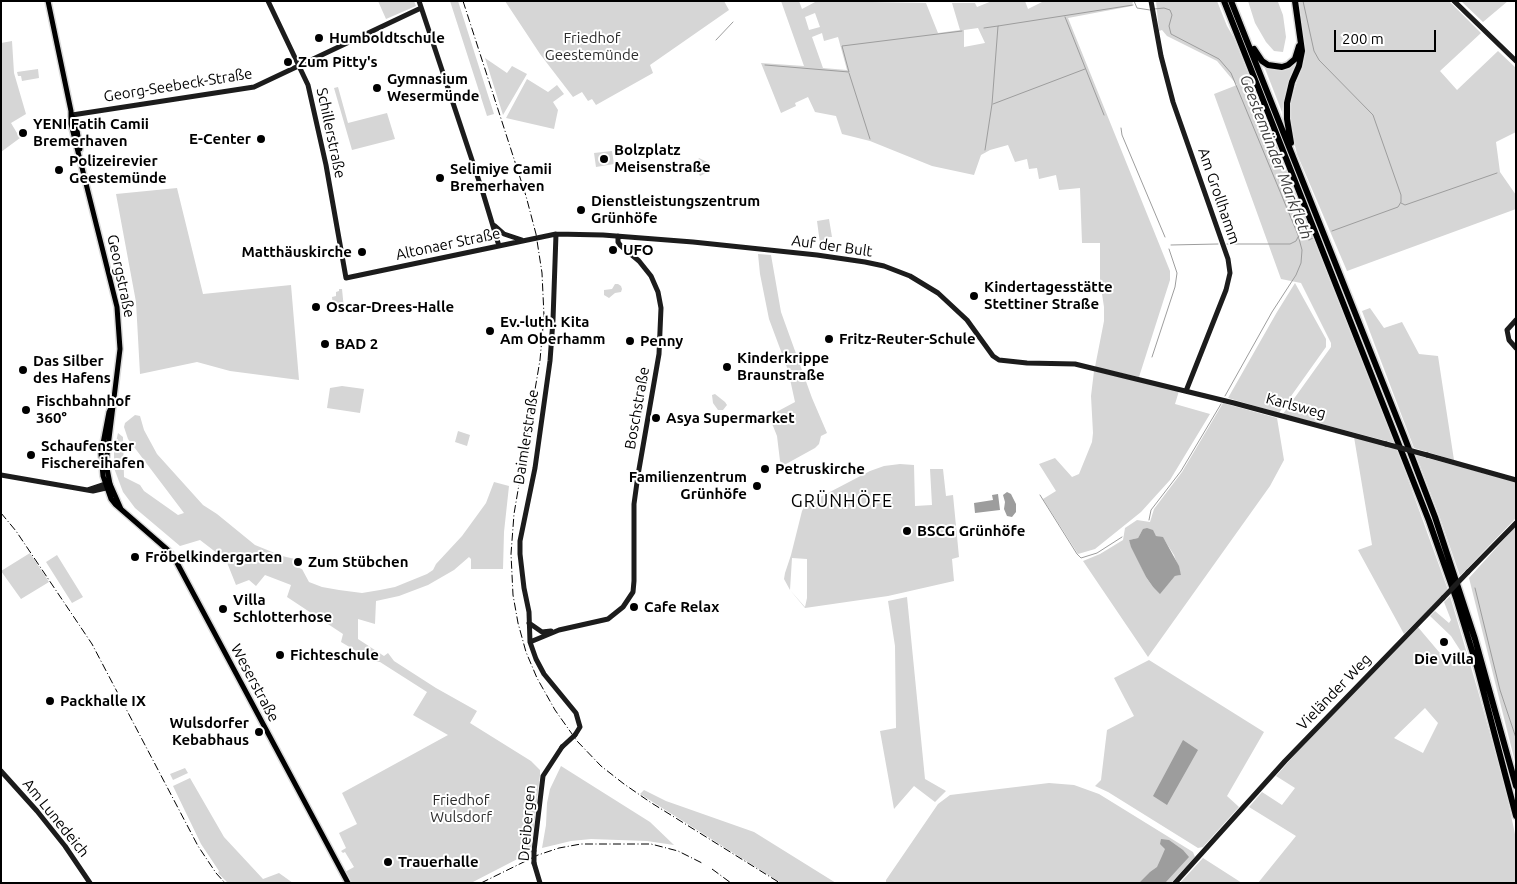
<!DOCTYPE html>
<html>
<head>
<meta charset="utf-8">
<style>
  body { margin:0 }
  #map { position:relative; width:1517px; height:884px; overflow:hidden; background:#fff; font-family:Ubuntu,sans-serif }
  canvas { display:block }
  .frame { position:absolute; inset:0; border:2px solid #000; pointer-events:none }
  .scale { position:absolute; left:1334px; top:30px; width:102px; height:22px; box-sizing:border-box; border:2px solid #000; border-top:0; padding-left:6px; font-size:15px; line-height:18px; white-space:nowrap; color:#000; -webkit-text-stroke:4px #fff; paint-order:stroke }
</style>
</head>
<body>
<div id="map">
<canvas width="1517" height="884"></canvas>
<div class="frame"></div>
<div class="scale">200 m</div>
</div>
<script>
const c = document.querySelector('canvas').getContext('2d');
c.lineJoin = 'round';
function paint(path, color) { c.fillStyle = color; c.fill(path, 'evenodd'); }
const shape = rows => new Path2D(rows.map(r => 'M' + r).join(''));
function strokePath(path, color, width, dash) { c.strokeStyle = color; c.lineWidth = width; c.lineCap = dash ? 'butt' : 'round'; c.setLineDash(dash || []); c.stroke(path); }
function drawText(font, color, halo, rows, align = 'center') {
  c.font = font + ' Ubuntu,sans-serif'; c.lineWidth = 4; c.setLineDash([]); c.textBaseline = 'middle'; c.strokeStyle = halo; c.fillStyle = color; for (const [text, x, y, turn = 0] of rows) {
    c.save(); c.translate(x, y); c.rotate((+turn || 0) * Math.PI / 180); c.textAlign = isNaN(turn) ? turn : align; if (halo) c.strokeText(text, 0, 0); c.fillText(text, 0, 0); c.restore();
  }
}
paint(shape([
  [378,1,414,1,416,6,386,19],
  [450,1,458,1,494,114,487,116],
  [505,1,724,1,729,10,650,65,653,73,596,105,592,99,588,101,582,92,573,97,540,54],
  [781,1,799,1,802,9,817,1,926,3,938,33,960,30,952,3,975,3,977,7,992,1,1025,1,1028,9,1044,1,1133,1,1132,6,1068,18,1170,271,1170,280,1139,377,1095,367,1104,321,1104,307,1100,281,1100,243,1082,243,1080,188,1059,190,1056,175,1039,179,1037,168,1029,169,1027,159,1015,162,1008,145,990,150,981,155,974,175,932,166,870,141,842,134,836,116,815,112,808,97,795,103,796,106,781,113,761,63,804,66],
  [815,13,820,27,809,30,805,17],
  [978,28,985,43,964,47,964,30],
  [822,33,824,41,838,37,847,70,823,68,812,37],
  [1156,1,1217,1,1227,26,1234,38,1394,443,1283,414,1331,347,1331,343,1301,283,1281,279,1214,94,1237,85,1217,61,1167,36,1162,30,1159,31],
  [1248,1,1278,2,1283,15,1286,37,1283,52,1274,51,1266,42,1255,23],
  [1298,1,1449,1,1481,33,1440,71,1457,90,1498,51,1516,68,1516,132,1496,142,1500,172,1516,195,1516,209,1347,271,1297,154,1292,134,1290,105,1304,57,1305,48],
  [1461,1,1508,1,1483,22],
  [12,41,14,73,26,114,11,123,20,138,1,152,1,43],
  [485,58,507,73,512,66,527,74,503,115],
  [1296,63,1286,89,1282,112,1264,66,1271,70,1284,70],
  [38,69,39,78,22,81,21,76,18,76,17,72],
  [527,79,548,92,557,85,564,94,553,102,558,110,554,129,506,118],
  [338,87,348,123,387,113,395,139,352,150,334,88],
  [612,151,614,164,596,167,594,153],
  [699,158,711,164,706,173,700,176,695,167,698,165,697,162],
  [177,188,203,294,291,285,299,380,230,371,197,362,140,374,136,302,116,194],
  [829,219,832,237,825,237,823,252,821,251,817,221],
  [758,254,771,255,781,312,812,398,827,433,821,436,819,444,815,448,786,464,783,465,780,461,777,436,773,426,767,417,795,402,788,370,769,319,760,274],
  [1295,283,1326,339,1326,347,1279,413,1228,398,1277,312],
  [615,284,618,284,621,286,622,289,621,292,615,293,609,298,604,295,604,290,612,289],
  [339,289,342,289,344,309,335,310,335,307,333,307,332,297,336,296,336,292,339,291],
  [1370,308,1384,328,1402,322,1419,354,1438,356,1454,460,1414,448,1362,311],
  [1094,371,1179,391,1175,404,1210,414,1170,480,1141,512,1095,549,1078,554,1043,499,1056,491,1039,464,1055,458,1072,477,1079,474,1092,442,1093,433,1091,396],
  [342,386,364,389,360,413,327,408,330,388],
  [715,394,725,402,727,405,723,410,718,410,713,403,712,395],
  [1223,403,1277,418,1284,460,1270,486,1148,657,1083,561,1100,554,1123,540,1125,528,1137,520,1150,522,1154,509,1182,472],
  [1141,533,1154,534,1156,536,1163,538,1174,555,1181,575,1175,576,1160,593,1153,587,1146,577,1129,540,1138,538],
  [135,415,140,416,144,430,157,454,203,505,217,514,255,545,282,556,295,559,294,566,302,569,309,582,322,587,339,590,362,593,380,590,395,587,427,574,433,570,436,564,462,536,486,503,494,482,509,486,504,532,503,569,471,569,471,559,469,557,454,570,428,585,399,596,376,601,375,624,358,619,358,639,384,656,388,653,394,661,436,688,477,711,470,723,531,761,540,770,540,775,531,852,471,883,351,883,345,872,354,867,345,852,343,853,341,851,346,848,339,833,357,824,342,793,448,735,413,715,427,692,380,662,375,662,341,642,343,634,287,597,291,585,265,575,256,586,249,580,236,585,226,560,200,540,180,546,135,508,123,492,114,468,114,451,118,433,123,437,124,477,140,485,144,491,178,515,184,513,128,439,124,427,125,423],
  [458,431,470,435,467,446,455,442],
  [1354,437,1397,449,1448,590,1404,634,1358,550,1372,545],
  [1416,455,1516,482,1516,518,1460,576,1440,518],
  [900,464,914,465,915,506,932,505,930,469,943,469,946,496,953,495,959,557,952,559,954,581,888,596,805,608,790,590,784,579,785,573,791,555,802,511,805,505,870,471,884,466],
  [792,558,807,559,807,598,805,607,790,590],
  [1516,526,1516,766,1469,578],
  [30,553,49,582,21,599,1,571],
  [57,555,83,597,72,603,46,562],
  [1450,596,1478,691,1506,791,1516,839,1516,883,1258,883,1296,836,1249,807,1262,792,1282,805,1295,788,1276,776,1298,751,1417,626,1439,652,1449,660,1460,650,1451,636,1430,616,1435,611,1449,623,1451,620,1444,602],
  [1425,708,1438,723,1423,753,1394,738],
  [907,597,925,779,946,791,935,802,914,786,894,809,880,731,896,728,895,646,888,601],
  [1149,660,1264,732,1227,796,1239,807,1203,847,1198,848,1108,792,1095,786,1101,780,1107,730,1134,716,1114,678],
  [561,766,650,822,674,845,647,841,591,839,571,841,542,848,546,825,547,803,550,789],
  [185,768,188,773,173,780,170,774],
  [190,778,224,837,263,879,279,873,293,883,228,883,218,873,219,871,201,844,173,786],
  [1049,783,1074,785,1099,794,1193,852,1195,857,1171,883,886,883,886,880,938,804,950,795],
  [644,790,666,801,754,832,836,883,781,883,640,794],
  [1203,858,1242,883,1180,883]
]), '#d6d6d6');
paint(shape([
  [1007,492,1011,494,1016,504,1016,512,1012,517,1007,516,1004,509,1005,502,1003,495],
  [998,494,1000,510,975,513,974,503,993,500,992,495],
  [1147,528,1153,530,1156,536,1163,537,1179,566,1181,575,1175,576,1160,594,1153,587,1146,577,1131,547,1129,540,1138,538,1143,529],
  [1183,740,1198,750,1167,805,1153,796],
  [1161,839,1169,840,1183,850,1189,857,1165,883,1139,883,1150,872,1157,867,1162,856,1165,849,1160,844]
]), '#9d9d9d');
strokePath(shape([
  [1134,1,1137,8,1150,10],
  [1303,1,1314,51,1319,60,1373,115,1401,195,1401,202,1398,207,1332,231],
  [1154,9,1164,8,1170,10,1172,15,1169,26,1171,34,1219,59,1231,73,1298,235,1302,250,1301,263,1296,275,1272,312,1225,396],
  [1065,17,1104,115],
  [984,28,998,26],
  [716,40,733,22],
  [765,65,849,72,842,46,962,31],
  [849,73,870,139],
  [993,104,1085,69],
  [1121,128,1122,135,1165,237],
  [985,150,992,104,998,26,1133,5],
  [1401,203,1405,205,1497,173],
  [1300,236,1309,240,1313,238],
  [1227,244,1290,244,1296,241,1298,237],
  [1171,245,1218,244],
  [1152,357,1175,287,1177,273,1169,249],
  [1040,495,1077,554,1081,558,1097,553,1122,537],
  [1149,520,1151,510,1181,471,1221,404],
  [1475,588,1500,690,1516,738]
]), '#9d9d9d', 1);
const primary = shape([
  [48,1,71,111,71,124,117,307,120,349,106,463,110,484,121,509],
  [72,116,76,124,80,149],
  [112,406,109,412,101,454,103,476,111,499,115,504,169,551,176,561,348,883]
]);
const highway = shape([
  [1224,1,1429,521,1456,598,1477,667,1516,816],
  [1231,1,1404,436,1435,517,1475,639,1516,786],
  [1254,49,1262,61,1268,65,1282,67,1288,65,1295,59,1299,46],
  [1291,143,1287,119,1287,103,1292,82,1299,66,1302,51,1295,1]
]);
strokePath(primary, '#dbdbdb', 8);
strokePath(highway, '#dbdbdb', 9);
strokePath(shape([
  [268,1,308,85,326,165,346,278,556,234,603,235,693,242,817,255,865,262,884,266,910,276,938,293,967,320,993,356,999,360,1027,363,1075,364,1234,403,1386,444],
  [419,1,483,193,499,246],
  [1151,1,1161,56,1173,102,1228,259,1230,273,1226,290,1186,391],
  [1454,1,1516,61],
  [72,115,254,87,421,8],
  [495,226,504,234,522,240],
  [556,234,553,320,550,361,535,468,520,541,520,554,524,588,529,612,530,642,536,659,544,674,576,713,580,727,575,735],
  [1516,320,1507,330,1509,340,1516,348],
  [1427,455,1516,480],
  [1,475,93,491,106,488,110,485],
  [87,490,105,484,110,484],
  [1468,572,1516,523],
  [529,623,542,632,551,631],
  [530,642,559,630,608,619,623,607,633,592,634,581,634,504,638,475,659,354,661,308,658,292,651,276,639,261,620,245,618,242,618,236],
  [1,771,37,811,65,846,90,883],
  [534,851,543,776,562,747],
  [534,863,540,883],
  [1175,883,1285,761,1443,598]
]), '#1c1c1c', 5);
strokePath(primary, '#000', 5);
strokePath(highway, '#000', 6);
strokePath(shape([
  [463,1,526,196,536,234,542,273,544,316,540,360,514,514,511,554,513,595,518,623,526,652,537,678,555,710,577,741,601,766,624,784,650,802,780,883],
  [1,513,16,531,92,644,198,846,216,873,225,883],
  [712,869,731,883],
  [481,883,538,855,559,848,581,844,651,844,678,851,702,863]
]), '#000', 1, [8, 2.5, 1, 2.5]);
strokePath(shape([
  [1386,444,1427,455],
  [1443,598,1468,572],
  [562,747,575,735],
  [534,851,534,863]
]), '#1c1c1c', 5);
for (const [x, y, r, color] of [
  [319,38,5,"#000"],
  [288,62,5,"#000"],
  [377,88,5,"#000"],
  [23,133,5,"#000"],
  [261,139,5,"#000"],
  [604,159,5,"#000"],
  [59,170,5,"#000"],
  [440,178,5,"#000"],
  [581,210,5,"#000"],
  [613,250,5,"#000"],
  [362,252,5,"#000"],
  [974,296,5,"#000"],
  [316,307,5,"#000"],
  [490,331,5,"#000"],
  [829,339,5,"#000"],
  [630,341,5,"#000"],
  [325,344,5,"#000"],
  [727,367,5,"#000"],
  [23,370,5,"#000"],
  [26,410,5,"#000"],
  [656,418,5,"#000"],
  [31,455,5,"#000"],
  [765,469,5,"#000"],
  [757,486,5,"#000"],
  [907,531,5,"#000"],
  [135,557,5,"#000"],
  [298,562,5,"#000"],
  [634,607,5,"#000"],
  [223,609,5,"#000"],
  [1444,642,5,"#000"],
  [280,655,5,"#000"],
  [50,701,5,"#000"],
  [259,732,5,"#000"],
  [388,862,5,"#000"]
]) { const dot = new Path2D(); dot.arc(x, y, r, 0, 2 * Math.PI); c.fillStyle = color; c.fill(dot); strokePath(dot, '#fff', 2); }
drawText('bold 15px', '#000', '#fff', [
  ["Humboldtschule",329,38],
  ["Zum Pitty's",298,62],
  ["Gymnasium",387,79],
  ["Wesermünde",387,96],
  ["YENI Fatih Camii",33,124],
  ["Bremerhaven",33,141],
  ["E-Center",251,139,"right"],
  ["Bolzplatz",614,150],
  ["Meisenstraße",614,167],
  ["Polizeirevier",69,161],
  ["Geestemünde",69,178],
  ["Selimiye Camii",450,169],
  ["Bremerhaven",450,186],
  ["Dienstleistungszentrum",591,201],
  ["Grünhöfe",591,218],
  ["UFO",623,250],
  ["Matthäuskirche",352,252,"right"],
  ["Kindertagesstätte",984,287],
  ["Stettiner Straße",984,304],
  ["Oscar-Drees-Halle",326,307],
  ["Ev.-luth. Kita",500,322],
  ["Am Oberhamm",500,339],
  ["Fritz-Reuter-Schule",839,339],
  ["Penny",640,341],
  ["BAD 2",335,344],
  ["Kinderkrippe",737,358],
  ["Braunstraße",737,375],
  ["Das Silber",33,361],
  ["des Hafens",33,378],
  ["Fischbahnhof",36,401],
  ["360°",36,418],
  ["Asya Supermarket",666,418],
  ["Schaufenster",41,446],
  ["Fischereihafen",41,463],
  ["Petruskirche",775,469],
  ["Familienzentrum",747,477,"right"],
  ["Grünhöfe",747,494,"right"],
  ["BSCG Grünhöfe",917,531],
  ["Fröbelkindergarten",145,557],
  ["Zum Stübchen",308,562],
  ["Villa",233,600],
  ["Schlotterhose",233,617],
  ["Cafe Relax",644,607],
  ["Fichteschule",290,655],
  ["Die Villa",1444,659,"center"],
  ["Packhalle IX",60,701],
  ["Wulsdorfer",249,723,"right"],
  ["Kebabhaus",249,740,"right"],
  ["Trauerhalle",398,862]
], 'left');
drawText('15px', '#2d2d2d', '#fff', [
  ["Friedhof",592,38],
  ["Geestemünde",592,55],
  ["Friedhof",461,800],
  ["Wulsdorf",461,817]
]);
drawText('15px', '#000', '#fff', [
  ["Georg-Seebeck-Straße",178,85,-9],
  ["Schillerstraße",331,133,78],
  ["Am Grollhamm",1219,196,71],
  ["Altonaer Straße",448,244,-12],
  ["Auf der Bult",832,246,8],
  ["Georgstraße",121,276,78],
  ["Karlsweg",1296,406,15],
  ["Boschstraße",637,408,-80],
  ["Daimlerstraße",526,437,-81],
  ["Weserstraße",255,683,62],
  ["Vieländer Weg",1334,692,-46],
  ["Am Lunedeich",56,818,51],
  ["Dreibergen",527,823,-85]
]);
drawText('italic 16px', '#3e3e3e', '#fff', [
  ["Geestemünder Markfleth",1276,157,69]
]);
c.letterSpacing = '1px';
drawText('18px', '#000', '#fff', [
  ["GRÜNHÖFE",842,501]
]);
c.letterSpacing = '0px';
</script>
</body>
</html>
